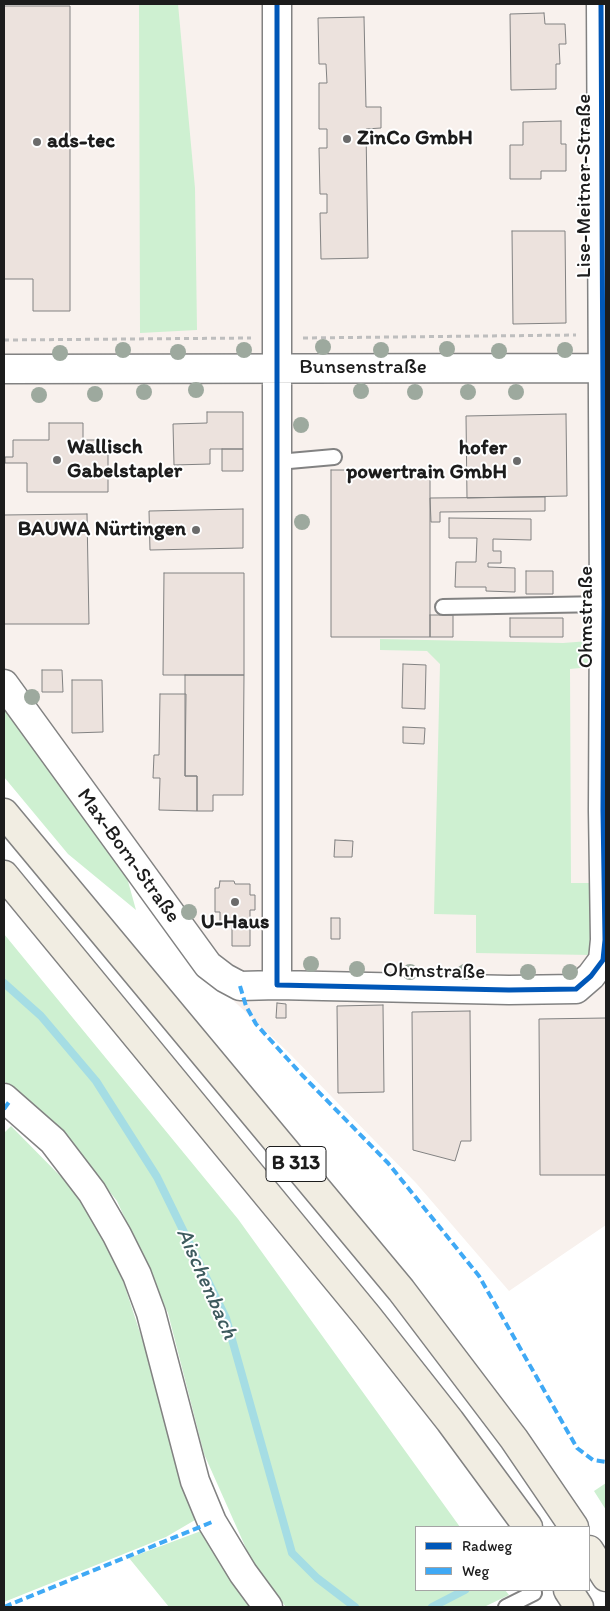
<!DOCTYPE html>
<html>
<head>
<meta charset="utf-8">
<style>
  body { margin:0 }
  #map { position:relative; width:610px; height:1611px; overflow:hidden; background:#fff; font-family:Itim,sans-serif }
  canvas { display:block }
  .frame { position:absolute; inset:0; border:5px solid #1c1c1c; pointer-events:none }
  .legend { position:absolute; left:415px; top:1526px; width:175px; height:65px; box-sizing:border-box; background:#fff; border:1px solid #a4a4a4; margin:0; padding:6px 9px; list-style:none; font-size:15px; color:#1c1c1c }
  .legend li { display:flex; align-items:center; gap:10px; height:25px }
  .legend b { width:25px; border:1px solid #a4a4a4 }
</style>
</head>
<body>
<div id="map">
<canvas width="610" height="1611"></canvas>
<div class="frame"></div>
<ul class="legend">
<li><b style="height:6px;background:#0057b8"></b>Radweg</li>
<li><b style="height:6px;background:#3fa9f5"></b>Weg</li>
</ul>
</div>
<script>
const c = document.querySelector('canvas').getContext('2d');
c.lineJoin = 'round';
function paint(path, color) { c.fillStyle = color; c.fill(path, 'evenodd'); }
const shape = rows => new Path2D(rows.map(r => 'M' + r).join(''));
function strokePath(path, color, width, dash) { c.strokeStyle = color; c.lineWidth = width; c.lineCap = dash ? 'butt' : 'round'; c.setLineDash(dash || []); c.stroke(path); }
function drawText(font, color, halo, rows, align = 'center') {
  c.font = font + ' Itim,sans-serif'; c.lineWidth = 4; c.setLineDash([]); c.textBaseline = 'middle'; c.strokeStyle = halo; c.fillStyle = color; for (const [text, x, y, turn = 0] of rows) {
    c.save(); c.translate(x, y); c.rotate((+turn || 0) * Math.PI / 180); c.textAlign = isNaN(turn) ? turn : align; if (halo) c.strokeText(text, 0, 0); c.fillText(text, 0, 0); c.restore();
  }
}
paint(shape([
  [4,4,606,4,606,1225,509,1291,416,1183,289,1053,220,988,4,717]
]), '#f8f1ed');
paint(shape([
  [139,4,178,4,195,188,197,330,140,333],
  [380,639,563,643,589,641,590,667,570,669,571,883,592,883,591,955,476,953,476,915,434,914,440,664,427,651,380,650],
  [4,705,121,856,136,910,68,854,4,777],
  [4,934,238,1219,460,1527,416,1527,416,1590,505,1590,509,1595,484,1607,286,1607,257,1573,204,1454,168,1313,117,1201,66,1137,4,1081],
  [11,1126,78,1194,113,1250,144,1345,179,1479,195,1520,166,1537,4,1602,4,1133],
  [606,1483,606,1510,594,1491],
  [201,1531,253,1607,169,1607,129,1558]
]), '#cef0d1');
strokePath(shape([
  [4,983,41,1016,96,1081,157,1177,226,1318,292,1553,317,1578,355,1607],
  [432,1607,465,1590]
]), '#a5dde4', 8);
const building = shape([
  [4,6,70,6,70,311,33,311,33,279,4,279,4,6],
  [544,13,545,24,565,24,566,44,559,44,560,64,556,64,556,89,511,90,510,14,544,13],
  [364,17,366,107,381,107,381,128,366,129,368,258,321,259,320,213,327,213,327,194,320,194,319,148,327,148,327,129,319,129,319,83,327,83,326,64,319,64,318,18,364,17],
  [561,121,561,144,566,144,566,171,541,171,541,179,510,179,510,145,523,145,523,122,561,121],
  [512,231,565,231,566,323,513,324,512,231],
  [207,412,243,412,243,449,210,449,210,464,174,465,173,424,207,423,207,412],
  [566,414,567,496,467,498,466,416,566,414],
  [49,423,83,423,83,440,108,440,108,492,27,492,27,463,5,463,5,457,13,457,13,440,49,440,49,423],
  [222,449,243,449,243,471,222,471,222,449],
  [331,470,430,470,430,637,331,637,331,470],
  [545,497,545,511,440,512,440,522,431,522,430,498,545,497],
  [243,509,243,548,150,550,149,511,243,509],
  [87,514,89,624,4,624,4,515,87,514],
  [449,518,531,519,531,540,493,539,493,551,501,551,501,563,488,563,488,567,515,568,515,592,486,591,486,587,455,587,456,562,476,562,477,538,449,538,449,518],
  [526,571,553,571,553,594,526,594,526,571],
  [164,573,244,573,244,675,163,675,164,573],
  [430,615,453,615,453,637,430,637,430,615],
  [510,618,563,618,563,637,510,637,510,618],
  [403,664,426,665,425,709,402,708,403,664],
  [42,670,62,670,63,692,42,692,42,670],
  [185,675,244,675,243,795,213,795,213,811,197,811,197,776,185,776,185,675],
  [72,680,102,680,103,732,72,733,72,680],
  [160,694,186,694,185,776,197,776,197,811,159,810,160,778,153,778,154,755,159,755,160,694],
  [403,727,425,728,424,744,403,743,403,727],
  [335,840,353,841,352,857,334,857,335,840],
  [220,881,234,881,235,884,250,884,250,895,255,895,255,910,250,910,250,924,220,925,220,912,215,912,215,888,219,888,220,881],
  [331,918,340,918,340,939,331,939,331,918],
  [232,924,250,924,250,946,232,946,232,924],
  [277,1003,286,1004,286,1018,276,1018,277,1003],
  [383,1005,384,1092,338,1093,337,1006,383,1005],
  [470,1011,471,1141,461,1141,455,1161,413,1150,412,1012,470,1011],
  [606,1018,606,1175,540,1175,539,1019,606,1018]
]);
paint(building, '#ece2dd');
strokePath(building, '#828282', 1);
const service = shape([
  [278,462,334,457],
  [443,607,604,604],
  [506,1607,534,1593]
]);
const minor = shape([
  [277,4,277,985,509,990,576,989,591,976,603,960,605,940,603,810,604,604,601,4],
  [4,369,602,368],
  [4,684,208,965,225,978,240,986,277,985],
  [4,1098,53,1141,92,1192,117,1235,137,1275,151,1313,195,1481,212,1522,243,1573,268,1607]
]);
const trunk = shape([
  [4,813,401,1290,514,1439,574,1527],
  [4,875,368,1317,450,1421,528,1527],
  [589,1550,606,1577],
  [568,1590,579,1607]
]);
strokePath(service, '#828282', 18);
strokePath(minor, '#828282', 31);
strokePath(trunk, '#828282', 31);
strokePath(shape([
  [303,338,576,335],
  [4,340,251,338]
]), '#bebebe', 3, [5, 4]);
strokePath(service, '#fff', 14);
strokePath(minor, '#fff', 28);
strokePath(trunk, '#f1ede2', 28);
strokePath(shape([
  [240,986,246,1006,256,1024,302,1075,388,1163,479,1276,577,1448,593,1460,606,1462],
  [4,1109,9,1102],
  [4,1607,212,1522]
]), '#3fa9f5', 4, [8, 4]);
strokePath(shape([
  [277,4,277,985,509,990,576,989,591,976,603,960,605,940,603,810,604,604,601,4]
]), '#0057b8', 5);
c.fillStyle = '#9da99e';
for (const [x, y] of [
  [323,347],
  [447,349],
  [123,350],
  [244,350],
  [381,350],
  [565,350],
  [499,351],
  [178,352],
  [60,353],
  [196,390],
  [361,391],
  [144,392],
  [415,392],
  [468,392],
  [516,392],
  [95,394],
  [39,395],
  [301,425],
  [302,522],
  [32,697],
  [189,912],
  [311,964],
  [357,969],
  [410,972],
  [465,972],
  [528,972],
  [570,972]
]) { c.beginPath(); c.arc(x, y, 8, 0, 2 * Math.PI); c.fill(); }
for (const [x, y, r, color] of [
  [347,139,5,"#6b6b6b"],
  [37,142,5,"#6b6b6b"],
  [57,460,5,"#6b6b6b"],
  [517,461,5,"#6b6b6b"],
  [196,530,5,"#6b6b6b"],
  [235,902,5,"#6b6b6b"]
]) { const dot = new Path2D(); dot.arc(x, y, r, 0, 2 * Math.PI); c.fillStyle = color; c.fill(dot); strokePath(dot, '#fff', 2); }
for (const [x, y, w] of [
  [296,1164,60]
]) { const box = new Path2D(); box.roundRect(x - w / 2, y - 17.5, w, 35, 4); c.fillStyle = '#fff'; c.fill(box); strokePath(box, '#1c1c1c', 1); }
drawText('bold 20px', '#1c1c1c', null, [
  ["B 313",296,1164]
]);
drawText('bold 21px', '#1c1c1c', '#fff', [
  ["ZinCo GmbH",357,139],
  ["ads-tec",47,142],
  ["Wallisch",67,448],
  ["Gabelstapler",67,472],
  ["hofer",507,449,"right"],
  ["powertrain GmbH",507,473,"right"],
  ["BAUWA Nürtingen",186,530,"right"],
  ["U-Haus",235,923,"center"]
], 'left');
drawText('21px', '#1c1c1c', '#fff', [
  ["Lise-Meitner-Straße",585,186,-90],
  ["Bunsenstraße",363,368],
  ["Ohmstraße",587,617,-90],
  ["Max-Born-Straße",128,856,54],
  ["Ohmstraße",434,972,1]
]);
drawText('italic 22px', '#3e5b5e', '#fff', [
  ["Aischenbach",206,1284,66]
]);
</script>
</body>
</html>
